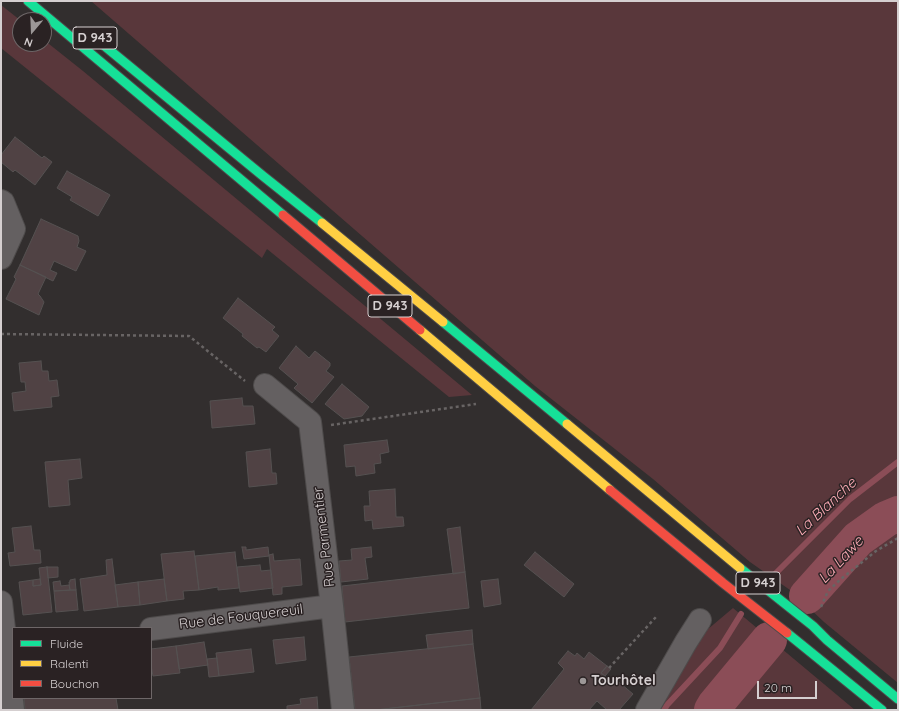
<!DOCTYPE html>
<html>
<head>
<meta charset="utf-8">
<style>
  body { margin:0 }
  #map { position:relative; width:899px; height:711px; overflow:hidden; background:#322e2e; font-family:Quicksand,sans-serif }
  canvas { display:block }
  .frame { position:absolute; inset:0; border:2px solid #d5cfd0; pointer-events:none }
  .legend { position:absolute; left:12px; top:627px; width:140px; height:72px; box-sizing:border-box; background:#2a2223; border:1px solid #6e6768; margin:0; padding:5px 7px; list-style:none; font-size:12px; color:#d5cfd0 }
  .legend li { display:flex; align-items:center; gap:8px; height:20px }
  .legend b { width:20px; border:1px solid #6e6768 }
  .north { position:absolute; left:12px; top:12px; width:40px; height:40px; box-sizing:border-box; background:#2a2223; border:1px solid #6e6768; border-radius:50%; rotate:199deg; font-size:11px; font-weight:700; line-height:16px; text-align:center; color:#d5cfd0 }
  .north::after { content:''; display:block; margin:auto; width:14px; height:18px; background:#9c9797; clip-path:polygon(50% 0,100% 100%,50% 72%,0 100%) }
  .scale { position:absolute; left:757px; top:681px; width:60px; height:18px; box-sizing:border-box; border:2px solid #d5cfd0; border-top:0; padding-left:5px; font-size:12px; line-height:14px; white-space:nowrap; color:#d5cfd0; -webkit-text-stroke:3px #2a2223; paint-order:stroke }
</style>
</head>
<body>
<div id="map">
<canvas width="899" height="711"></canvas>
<div class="frame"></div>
<ul class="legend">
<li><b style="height:5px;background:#16e098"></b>Fluide</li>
<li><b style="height:5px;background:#ffcf43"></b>Ralenti</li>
<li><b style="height:5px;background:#f24e42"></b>Bouchon</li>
</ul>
<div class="north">N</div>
<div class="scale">20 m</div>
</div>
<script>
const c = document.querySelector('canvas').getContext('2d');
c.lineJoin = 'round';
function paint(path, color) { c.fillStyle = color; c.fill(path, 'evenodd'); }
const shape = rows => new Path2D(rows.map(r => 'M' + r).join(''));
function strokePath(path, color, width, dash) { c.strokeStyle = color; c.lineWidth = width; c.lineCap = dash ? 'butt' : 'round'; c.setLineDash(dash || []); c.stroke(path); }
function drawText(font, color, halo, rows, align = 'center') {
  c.font = font + ' Quicksand,sans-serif'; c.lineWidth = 3; c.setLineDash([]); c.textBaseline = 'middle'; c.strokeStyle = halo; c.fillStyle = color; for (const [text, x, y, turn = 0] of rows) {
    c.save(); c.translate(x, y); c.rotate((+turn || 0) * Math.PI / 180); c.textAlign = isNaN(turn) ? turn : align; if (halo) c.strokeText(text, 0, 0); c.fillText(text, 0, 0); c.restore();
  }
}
paint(shape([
  [91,1,898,1,898,683,824,622,790,590,750,562,653,479,535,386],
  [1,5,20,20,20,44,44,44,44,40,83,71,472,395,449,397,267,249,262,258,1,48],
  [733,608,855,710,654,710,701,635]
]), '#59373b');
strokePath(shape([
  [774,575,850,499,898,462],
  [664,710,667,705,720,648,741,614]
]), '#8b4d57', 6);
strokePath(shape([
  [807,596,858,539,886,519,898,514],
  [712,710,715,705,769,640]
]), '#8b4d57', 36);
const building = shape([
  [15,137,42,158,44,156,52,162,35,185,15,170,13,172,1,162,1,155,15,137],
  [67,171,110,195,98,216,70,200,72,197,57,188,67,171],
  [41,219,78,236,79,241,77,247,86,251,76,271,54,261,50,270,57,273,53,281,20,265,41,219],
  [20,265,46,277,38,294,40,296,44,302,39,315,6,299,16,279,14,277,20,265],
  [238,298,275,327,272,330,279,336,266,352,259,347,257,348,242,336,243,334,223,318,238,298],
  [296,346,309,358,315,351,330,363,330,366,326,371,334,377,312,403,294,388,298,384,279,368,296,346],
  [41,361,42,371,48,371,49,381,57,380,59,396,51,397,52,407,14,411,12,393,26,391,25,382,21,382,19,363,41,361],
  [342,384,369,407,362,416,344,419,325,404,342,384],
  [242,398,243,406,253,406,255,424,212,428,210,401,242,398],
  [387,440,389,452,380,454,381,463,374,464,375,473,356,476,355,466,346,467,344,445,387,440],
  [270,449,272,473,276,473,277,484,249,487,246,452,270,449],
  [80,459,82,478,68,480,70,505,49,507,45,462,80,459],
  [395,489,396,517,403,517,404,526,373,529,372,520,365,521,364,506,370,506,369,491,395,489],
  [31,526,34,550,40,550,41,563,10,566,8,553,15,552,12,528,31,526],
  [460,527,465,572,453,574,447,529,460,527],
  [242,547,246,547,246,550,268,547,269,556,244,559,242,547],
  [371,547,372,557,365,558,368,579,341,582,339,561,352,560,351,549,371,547],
  [194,551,199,590,183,591,184,599,167,601,161,554,194,551],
  [235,552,239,588,218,590,218,587,199,590,195,556,235,552],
  [535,552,574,584,564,597,524,565,535,552],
  [273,554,274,561,300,559,302,585,282,587,282,594,273,595,269,555,273,554],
  [112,559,118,607,84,611,80,579,107,575,106,560,112,559],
  [260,565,261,571,271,570,273,588,240,592,237,567,260,565],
  [47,567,52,612,23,615,19,582,33,580,33,586,41,585,39,568,47,567],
  [47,567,58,567,58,577,48,578,47,567],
  [465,572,469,608,345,622,342,586,465,572],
  [40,579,41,585,33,586,33,580,40,579],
  [75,579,76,590,70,590,69,582,70,582,70,580,75,579],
  [164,579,167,601,140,605,138,582,164,579],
  [498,579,501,604,484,607,481,581,498,579],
  [60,581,61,586,69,585,70,590,54,591,53,582,60,581],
  [138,582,140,605,118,607,115,585,138,582],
  [76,590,78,610,56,612,54,591,76,590],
  [472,630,473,644,428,649,426,635,472,630],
  [304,637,306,660,276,664,273,640,304,637],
  [204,642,208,665,179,669,176,646,204,642],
  [473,644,480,698,375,710,355,710,349,657,473,644],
  [176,646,180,673,153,676,151,665,151,649,176,646],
  [251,649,254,672,219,676,216,653,251,649],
  [568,651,575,656,577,653,584,659,589,652,607,666,601,673,613,683,615,679,633,694,619,710,607,710,597,701,589,710,531,710,564,669,558,663,568,651],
  [217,658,219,676,209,677,207,659,217,658],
  [607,666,611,669,605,676,601,673,607,666],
  [317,697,318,710,287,710,287,706,301,704,300,699,317,697],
  [24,698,116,698,118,710,25,710,24,698],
  [480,698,481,710,375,710,480,698]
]);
paint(building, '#504244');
strokePath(building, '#555151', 1);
const street = shape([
  [1,201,3,202,14,229,1,258],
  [265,385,310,422,332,606,343,710],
  [1,602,13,710],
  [151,629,332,606],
  [647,710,686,642,700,620]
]);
const fast = shape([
  [28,1,283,215],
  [90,34,263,176,322,223],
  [443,322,567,424],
  [740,568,813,626,827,640,898,699],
  [787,633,882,710]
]);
const slow = shape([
  [322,223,443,322],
  [420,330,610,490],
  [567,424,740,568]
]);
const jam = shape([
  [283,215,420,330],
  [610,490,723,583,787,633]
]);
strokePath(street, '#4e4b4b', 24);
strokePath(fast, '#4e4b4b', 11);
strokePath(slow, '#4e4b4b', 11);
strokePath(jam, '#4e4b4b', 11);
strokePath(shape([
  [1,334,189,336,245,381],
  [331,425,476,404],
  [821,607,828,591,841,579,876,551,898,538],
  [609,668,656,617]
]), '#686464', 2.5, [3, 3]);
strokePath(street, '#646061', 22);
strokePath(fast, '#16e098', 9);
strokePath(slow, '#ffcf43', 9);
strokePath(jam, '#f24e42', 9);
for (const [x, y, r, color] of [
  [583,681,4,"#9c9797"]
]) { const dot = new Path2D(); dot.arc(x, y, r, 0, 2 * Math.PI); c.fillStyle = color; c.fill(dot); strokePath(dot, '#2a2223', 1.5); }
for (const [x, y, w] of [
  [95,38,44],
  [390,306,44],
  [758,583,44]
]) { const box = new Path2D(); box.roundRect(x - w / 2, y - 11, w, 22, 3); c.fillStyle = '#2a2223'; c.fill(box); strokePath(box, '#d5cfd0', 1); }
drawText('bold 13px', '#d5cfd0', null, [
  ["D 943",95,38],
  ["D 943",390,306],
  ["D 943",758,583]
]);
drawText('14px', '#d5cfd0', '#2a2223', [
  ["Rue Parmentier",324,537,-97],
  ["Rue de Fouquereuil",241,617,-7]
]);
drawText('bold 14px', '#d5cfd0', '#2a2223', [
  ["Tourhôtel",591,681]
], 'left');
drawText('italic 15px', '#fcabb5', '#2a2223', [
  ["La Blanche",826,507,-43],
  ["La Lawe",841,560,-47]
]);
</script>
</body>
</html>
